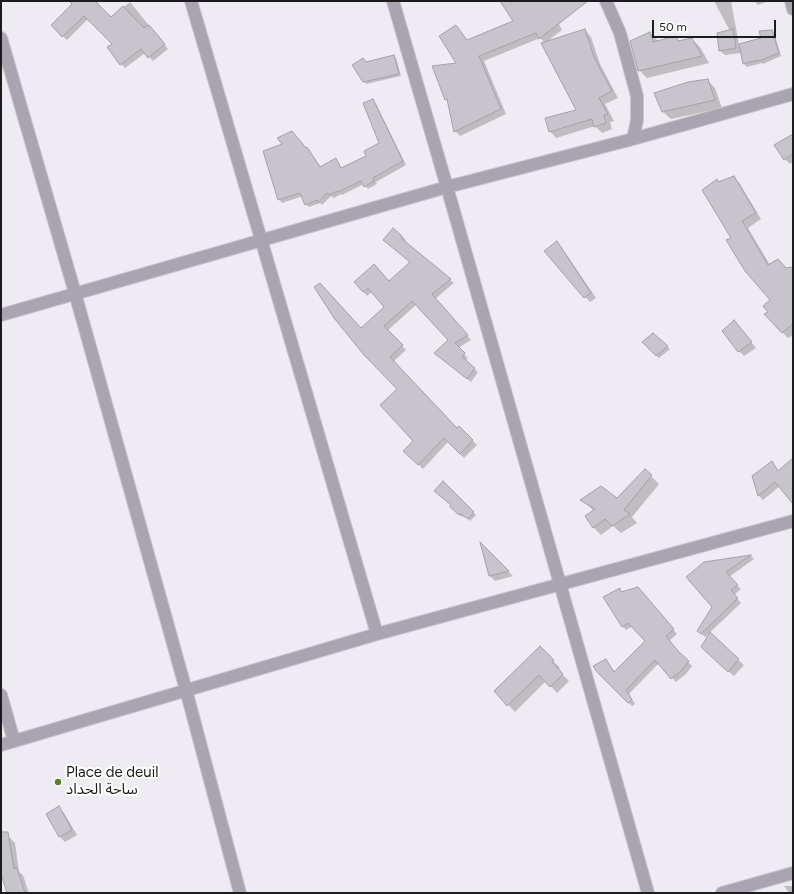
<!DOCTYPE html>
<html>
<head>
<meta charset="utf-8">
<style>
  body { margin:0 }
  #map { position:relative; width:794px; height:894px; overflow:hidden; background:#efebf3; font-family:Figtree,sans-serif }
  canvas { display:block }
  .frame { position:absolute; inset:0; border:2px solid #1c1b1d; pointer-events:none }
  .scale { position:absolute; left:652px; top:20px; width:124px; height:18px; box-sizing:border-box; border:2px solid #1c1b1d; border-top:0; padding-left:5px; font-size:12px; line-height:14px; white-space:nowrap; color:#1c1b1d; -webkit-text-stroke:3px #fff; paint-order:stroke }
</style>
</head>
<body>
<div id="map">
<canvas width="794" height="894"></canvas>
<div class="frame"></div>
<div class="scale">50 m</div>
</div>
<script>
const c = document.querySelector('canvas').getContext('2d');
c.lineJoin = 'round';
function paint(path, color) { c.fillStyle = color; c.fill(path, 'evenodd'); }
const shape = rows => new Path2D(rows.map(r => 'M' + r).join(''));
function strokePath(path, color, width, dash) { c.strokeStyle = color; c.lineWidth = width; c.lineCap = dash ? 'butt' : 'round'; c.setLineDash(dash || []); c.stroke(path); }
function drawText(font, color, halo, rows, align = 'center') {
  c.font = font + ' Figtree,"Noto Sans Arabic",sans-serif'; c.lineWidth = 4; c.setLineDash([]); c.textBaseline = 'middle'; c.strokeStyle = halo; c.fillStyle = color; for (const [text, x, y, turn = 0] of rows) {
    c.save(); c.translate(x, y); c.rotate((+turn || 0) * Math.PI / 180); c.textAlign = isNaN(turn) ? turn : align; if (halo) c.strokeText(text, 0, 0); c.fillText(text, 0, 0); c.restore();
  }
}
paint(shape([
  [76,1,94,1,111,18,130,2,168,49,153,61,145,53,125,68,121,64,113,44,88,19,67,40,52,25],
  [501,1,545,1,556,18,562,30,545,43,585,30,591,37,600,64,618,98,605,104,614,121,610,122,612,129,602,133,595,126,556,138,550,131,578,110,545,43,540,38,484,61,506,114,460,136,455,131,449,102,446,99,433,67,458,64,461,32,468,41,514,22],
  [714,1,731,1,739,45,762,38,772,31,775,35,781,56,763,64,762,63,747,67,744,64,741,53,725,55,720,51,730,31],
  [754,1,769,1,758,5],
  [650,33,658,41,676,37,680,42,692,39,700,47,709,63,647,78,639,70],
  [394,56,396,58,401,76,366,84,353,65,363,59,366,63],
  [707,80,715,88,722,108,671,119,663,112],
  [372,100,376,104,406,165,376,182,377,184,368,189,364,184,342,195,341,194,334,198,331,196,322,205,320,203,309,207,306,204,303,196,282,203,279,199,307,148,321,167,336,160,342,169,368,156,381,143],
  [793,135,793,162,790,164,785,159],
  [734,177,740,184,761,219,748,228,770,265,793,269,793,335,788,338,782,332,769,312,772,300,733,238,719,183],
  [402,236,406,240,404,242,454,283,435,299,471,340,458,348,468,358,465,361,478,372,471,382,435,353,449,340,417,304,387,331,406,350,393,362,457,429,459,427,477,445,464,458,448,442,423,469,404,451,414,441,399,389,361,329,386,307,372,292,367,296,355,282,390,282,411,263,389,244],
  [557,243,562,248,596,298,590,302,545,251],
  [734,322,756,348,744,356,739,351],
  [653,334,670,349,659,358,643,343],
  [793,459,793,490,780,486,763,500,759,496,753,476,771,463,779,472],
  [645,470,659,484,632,517,637,523,621,533,613,526,601,535,593,527,594,511,582,500,617,499],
  [443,483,476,515,470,521,464,515,462,517,451,507,452,506],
  [482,545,513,576,495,581,490,576],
  [751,556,754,559,729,577,741,589,734,595,741,603,705,637,698,631,713,607,704,563],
  [619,589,622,592,642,592,677,634,669,641,680,654,692,666,686,674,676,682,659,663,629,694,635,704,632,706,598,672,606,660,615,673,646,641,633,626,626,630,623,627],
  [710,634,744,665,734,676,707,652],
  [540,647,560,668,558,670,569,681,557,693,546,681,515,712,495,691],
  [59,808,64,813,77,835,65,842,60,837,47,814],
  [1,829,7,837,9,837,15,843,19,872,23,875,29,893,8,893,1,871],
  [784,886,793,886,793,893,789,893]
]), '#0003');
const building = shape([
  [69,1,98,1,97,3,111,17,123,6,144,28,149,25,165,44,148,58,141,49,120,65,107,47,112,44,84,16,62,37,51,25,72,4,69,1],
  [500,1,588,1,539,39,536,33,479,56,501,109,454,132,447,99,445,100,432,66,456,63,439,36,456,25,467,40,513,21,500,1],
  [585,29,594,57,612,91,599,98,608,114,604,115,606,123,594,127,592,119,549,132,545,118,576,110,541,43,585,29],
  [733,29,736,48,719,51,717,33,733,29],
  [772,30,779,53,759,61,758,60,743,64,739,44,761,38,759,31,772,30],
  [650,32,653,42,676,36,678,41,692,38,702,56,638,71,630,41,650,32],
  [394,55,399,74,363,82,352,65,363,58,366,62,394,55],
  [708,79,715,100,662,112,654,93,688,82,708,79],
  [373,99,403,161,373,178,374,181,364,187,361,181,338,192,337,191,330,195,327,193,318,203,317,200,305,205,300,193,278,200,263,151,282,144,277,138,292,131,306,148,307,147,320,167,336,158,341,168,366,156,364,151,379,143,363,103,373,99],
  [793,134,793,154,784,160,774,145,793,134],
  [734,176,756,213,742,221,768,265,778,259,786,268,793,267,793,324,782,333,764,314,768,312,763,306,770,300,745,271,726,240,731,238,702,190,717,179,718,182,734,176],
  [393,228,402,236,401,238,451,279,432,294,468,335,455,343,465,353,462,357,475,368,467,379,434,353,448,340,412,301,384,326,403,345,390,357,457,428,459,426,473,440,460,454,444,438,418,465,403,451,413,441,380,405,397,389,364,355,334,318,314,287,320,283,361,328,384,307,368,288,363,292,354,282,374,264,389,281,410,262,383,240,393,228],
  [557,241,591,293,584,298,544,251,557,241],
  [734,320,752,342,738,352,722,331,734,320],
  [653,333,668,346,656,356,642,342,653,333],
  [793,458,793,504,775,482,758,496,752,476,772,461,778,471,793,458],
  [645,469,652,475,624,510,630,514,612,526,605,519,593,528,585,516,595,509,580,500,601,486,617,498,645,469],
  [443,481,474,512,468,519,461,514,459,515,450,507,451,505,434,491,443,481],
  [480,542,509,571,489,576,480,542],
  [751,555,726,572,738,585,731,590,738,598,701,634,697,631,712,607,686,577,704,562,751,555],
  [638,587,674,629,666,636,678,651,689,661,682,670,671,679,655,660,626,690,632,700,628,703,597,672,593,666,606,659,614,672,645,641,628,623,622,627,603,597,620,588,621,592,638,587],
  [710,632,739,659,728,672,701,647,710,632],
  [540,646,554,660,552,662,563,674,550,687,539,675,507,706,494,691,540,646],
  [59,806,72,830,59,837,46,814,59,806],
  [1,832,8,832,14,869,17,868,25,893,7,893,1,874,1,832]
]);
paint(building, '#c8c4cc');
strokePath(building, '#a3a0a7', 1);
const minor = shape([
  [191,1,377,634],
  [393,1,447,187,648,893],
  [606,1,620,33,637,96,637,120,633,139],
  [791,1,793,9],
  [1,38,75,293,186,690,240,893],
  [1,315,447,187,633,139,793,94],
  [1,695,14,741],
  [1,745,377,634,793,521],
  [722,893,793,873]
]);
strokePath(minor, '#c9c6cc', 14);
strokePath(minor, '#aaa4b1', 12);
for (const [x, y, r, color] of [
  [58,782,4,"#617d31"]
]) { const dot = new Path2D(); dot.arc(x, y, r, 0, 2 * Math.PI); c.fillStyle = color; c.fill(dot); strokePath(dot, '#fff', 1.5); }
drawText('15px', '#1c1b1d', '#fff', [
  ["Place de deuil",66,773],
  ["ساحة الحداد",66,790]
], 'left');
</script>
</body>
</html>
